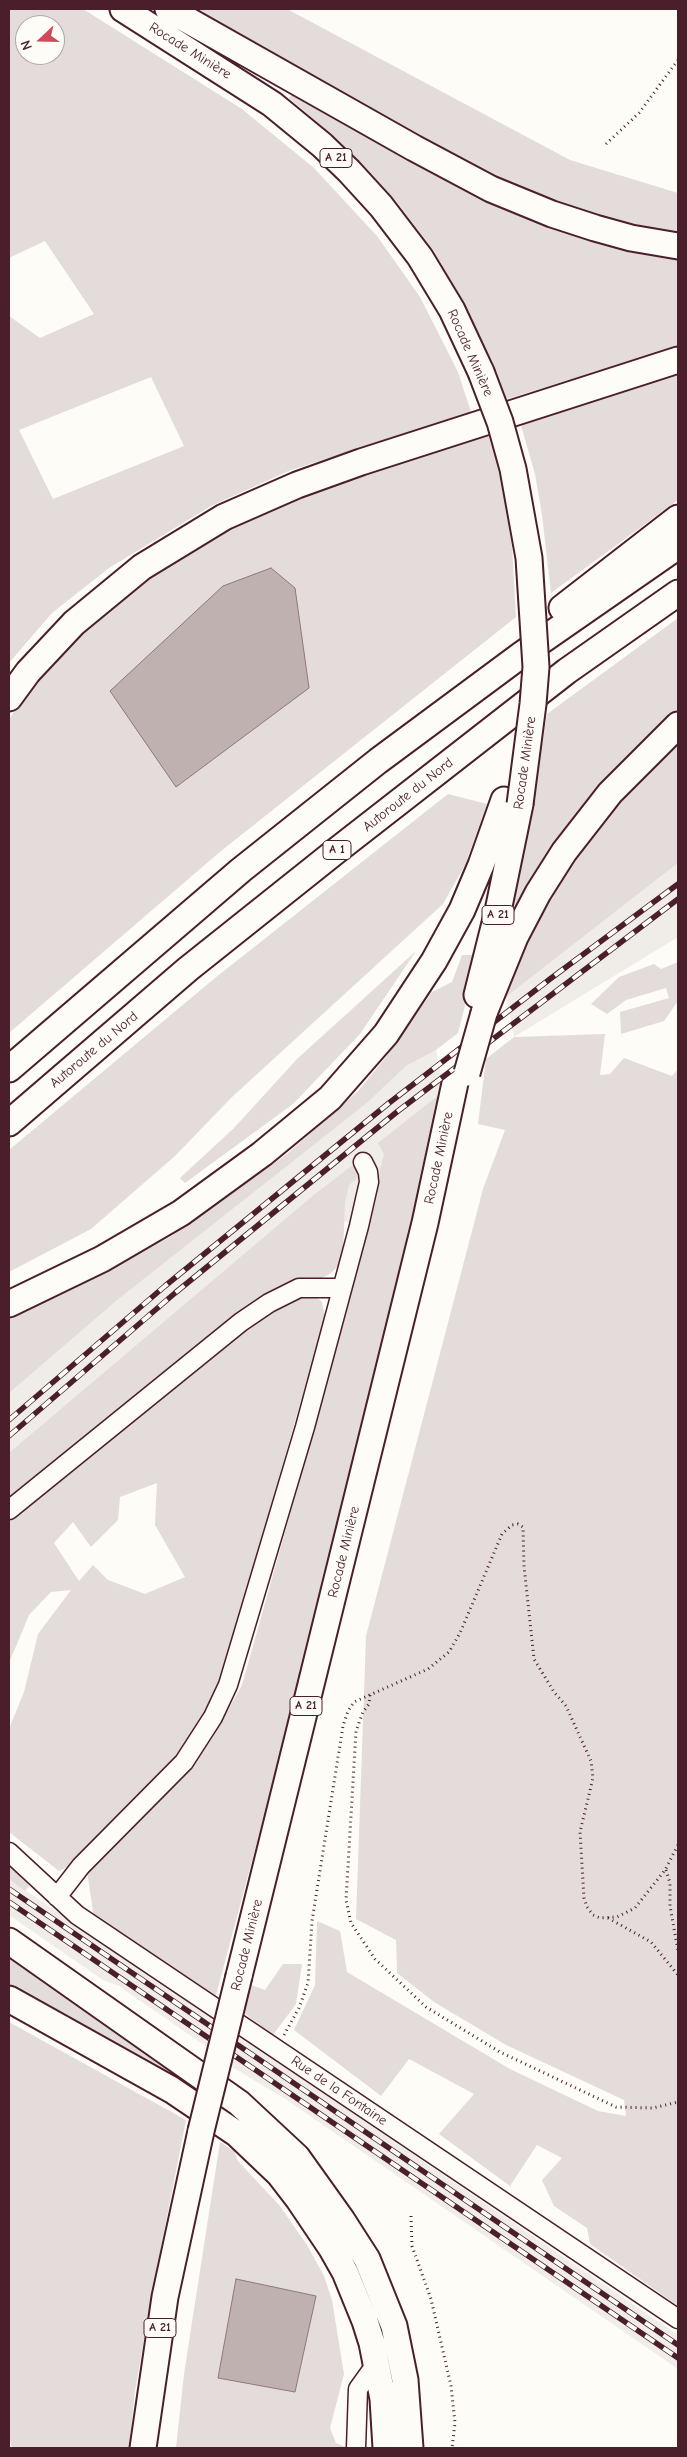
<!DOCTYPE html>
<html>
<head>
<meta charset="utf-8">
<style>
  body { margin:0 }
  #map { position:relative; width:687px; height:2457px; overflow:hidden; background:#fdfcf7; font-family:"Comic Neue",sans-serif }
  canvas { display:block }
  .frame { position:absolute; inset:0; border:10px solid #4a1f2b; pointer-events:none }
  .north { position:absolute; left:15px; top:15px; width:50px; height:50px; box-sizing:border-box; background:#fdfcf7; border:1px solid #b5a4a5; border-radius:50%; rotate:249deg; font-size:14px; font-weight:700; line-height:20px; text-align:center; color:#4a1f2b }
  .north::after { content:''; display:block; margin:auto; width:18px; height:22px; background:#d1495b; clip-path:polygon(50% 0,100% 100%,50% 72%,0 100%) }
</style>
</head>
<body>
<div id="map">
<canvas width="687" height="2457"></canvas>
<div class="frame"></div>
<div class="north">N</div>
</div>
<script>
const c = document.querySelector('canvas').getContext('2d');
c.lineJoin = 'round';
function paint(path, color) { c.fillStyle = color; c.fill(path, 'evenodd'); }
const shape = rows => new Path2D(rows.map(r => 'M' + r).join(''));
function strokePath(path, color, width, dash) { c.strokeStyle = color; c.lineWidth = width; c.lineCap = dash ? 'butt' : 'round'; c.setLineDash(dash || []); c.stroke(path); }
function drawText(font, color, halo, rows, align = 'center') {
  c.font = font + ' "Comic Neue",sans-serif'; c.lineWidth = 4.5; c.setLineDash([]); c.textBaseline = 'middle'; c.strokeStyle = halo; c.fillStyle = color; for (const [text, x, y, turn = 0] of rows) {
    c.save(); c.translate(x, y); c.rotate((+turn || 0) * Math.PI / 180); c.textAlign = isNaN(turn) ? turn : align; if (halo) c.strokeText(text, 0, 0); c.fillText(text, 0, 0); c.restore();
  }
}
paint(shape([
  [678,863,678,937,514,1037,506,997],
  [436,1050,444,1091,365,1228,344,1221,9,1490,9,1348,292,1161,368,1102,406,1066],
  [9,1879,678,2335,678,2369,284,2098,232,2067,204,2045,119,1986,103,1980,9,1915]
]), '#f0ece8');
paint(shape([
  [9,9,83,9,242,109,314,168,377,236,420,297,458,372,471,412,291,470,211,506,109,568,52,613,9,663,9,316,40,338,94,314,45,241,9,258],
  [25,25,55,25,55,55,25,55],
  [151,377,184,446,53,499,19,430],
  [190,9,287,9,570,160,678,193,678,235,606,223,536,199,449,157],
  [295,90,370,134,678,254,678,346,507,399,492,360,434,251,396,201,338,140,289,98],
  [678,372,678,500,551,593,542,515,535,474,520,422],
  [488,434,501,480,512,547,516,617,221,851,9,1033,9,719,40,676,92,623,151,576,230,527,315,490],
  [678,618,678,715,507,927,535,786,547,714],
  [678,736,678,863,506,997,526,946,552,893,588,837,633,778],
  [448,794,487,804,465,865,443,904,232,1097,175,1156,91,1229,9,1272,9,1150,215,978],
  [416,951,360,1034,293,1104,185,1183,180,1178,234,1128,297,1059],
  [462,955,478,955,458,1033,436,1050,406,1066,368,1102,117,1300,9,1393,9,1318,73,1289,170,1237,287,1154,359,1090,386,1057,432,992,452,982],
  [678,962,678,1001,664,1021,621,1034,620,1012,669,998,666,988,626,1000,607,1014,591,1004,619,977,654,964,661,969],
  [605,1034,600,1075,610,1074,624,1058,672,1076,678,1069,678,2306,590,2244,587,2228,554,2206,542,2180,562,2158,537,2145,510,2186,439,2134,474,2094,409,2059,381,2096,294,2030,315,1985,317,1921,340,1931,347,1972,510,2069,598,2111,626,2116,624,2100,506,2045,434,2002,397,1973,396,1940,356,1919,366,1636,483,1189,505,1130,478,1124,486,1059,514,1037],
  [444,1091,396,1291,280,1756,215,1999,154,1956,94,1918,87,1871,178,1781,211,1740,242,1685,329,1376,384,1154,378,1143],
  [353,1165,361,1175,349,1185,345,1202,343,1252,339,1265,330,1274,319,1279,300,1279,285,1284,266,1295,233,1319,9,1502,9,1453,315,1194],
  [312,1293,322,1302,325,1317,224,1668,205,1712,175,1761,79,1861,59,1871,9,1832,9,1729,24,1692,38,1634,71,1590,51,1592,29,1615,9,1663,9,1517,272,1307],
  [157,1483,155,1525,185,1577,145,1594,108,1580,93,1565,79,1581,54,1543,73,1522,91,1547,118,1520,120,1497],
  [9,1864,29,1886,25,1891,9,1879],
  [9,1958,194,2086,193,2093,9,1991],
  [283,1964,302,1964,296,2004,273,2035,244,2013,251,1985,265,1990],
  [9,2022,186,2120,152,2293,135,2391,129,2448,12,2448,9,2437],
  [220,2142,234,2151,238,2161,280,2206,307,2245,324,2276,332,2300,344,2374,330,2428,336,2443,348,2448,176,2448,184,2374]
]), '#e3dcda');
const water = shape([
  [271,568,295,588,309,688,176,787,110,691,223,586,271,568],
  [236,2279,316,2296,295,2392,218,2378,236,2279]
]);
paint(water, '#c0b1b1');
strokePath(water, '#91777b', 1);
const minor = shape([
  [9,1510,241,1322,269,1303,299,1288,342,1288],
  [9,1852,77,1915,678,2319],
  [57,1897,81,1866,184,1762,213,1717,228,1685,305,1427,359,1226,369,1182,368,1172,363,1162],
  [356,2448,358,2389,376,2364]
]);
const highway = shape([
  [123,9,272,104,322,145,349,171,381,206,420,257,452,310,481,372],
  [168,9,414,148,491,189,552,214,595,228,631,238,678,246],
  [562,608,678,518],
  [9,698,28,672,74,623,142,567,224,517,297,485,361,462,678,360],
  [477,995,498,911,520,804],
  [484,1013,515,937,538,893,564,852,610,793,678,725],
  [9,1069,241,870,378,761,521,655,678,546],
  [9,1123,188,969,336,851,567,671,678,593],
  [9,1304,102,1259,181,1213,262,1154,330,1098,386,1034,434,961,462,910,481,865,504,800],
  [9,1941,239,2103,297,2157,342,2220,367,2259,394,2326,405,2380,410,2448],
  [239,1976,425,1223,455,1083],
  [9,1999,172,2090,237,2134,279,2174,299,2200,332,2249,345,2272,365,2321,372,2343,383,2399,386,2448],
  [143,2448,165,2297,201,2131]
]);
strokePath(minor, '#4a1f2b', 21);
strokePath(highway, '#4a1f2b', 29);
strokePath(shape([
  [606,144,639,113,678,60],
  [370,1695,369,1704,363,1712,356,1731,346,1900,351,1923,375,1959,426,2007,500,2052,616,2107,653,2108,678,2102],
  [666,1870,670,1883,670,1906,678,1951],
  [608,1918,651,1942,678,1975],
  [284,2035,299,2008,308,1983,312,1921,343,1726,348,1711,354,1702,428,1669,449,1652,460,1633,502,1534,512,1525,518,1524,523,1527,524,1566,534,1659,554,1692,566,1706,591,1761,593,1778,580,1832,584,1898,587,1907,593,1915,600,1918,617,1917,635,1908,665,1870,678,1845],
  [411,2216,412,2246,431,2299,451,2386,455,2423,452,2448]
]), '#4a1f2b', 3, [1, 4]);
strokePath(minor, '#fdfcf7', 18);
strokePath(highway, '#fdfcf7', 25);
const rail = shape([
  [9,1420,165,1286,389,1103,550,979,678,884],
  [9,1436,175,1293,398,1111,678,899],
  [9,1889,678,2345],
  [9,1902,678,2358]
]);
strokePath(rail, '#4a1f2b', 5.5);
strokePath(rail, '#fdfcf7', 4, [11]);
const highwayBridge = shape([
  [481,372,500,422,513,469,529,558,536,667,533,704,520,804],
  [467,1073,484,1013],
  [201,2131,239,1976]
]);
strokePath(highwayBridge, '#4a1f2b', 29, []);
strokePath(highwayBridge, '#fdfcf7', 25);
for (const [x, y, w] of [
  [336,158,32],
  [337,850,28],
  [498,915,32],
  [306,1706,32],
  [160,2328,32]
]) { const box = new Path2D(); box.roundRect(x - w / 2, y - 9.5, w, 19, 4); c.fillStyle = '#fdfcf7'; c.fill(box); strokePath(box, '#4a1f2b', 1); }
drawText('bold 12px', '#4a1f2b', null, [
  ["A 21",336,158],
  ["A 1",337,850],
  ["A 21",498,915],
  ["A 21",306,1706],
  ["A 21",160,2328]
]);
drawText('14px', '#4a1f2b', '#fdfcf7', [
  ["Rocade Minière",190,51,32],
  ["Rocade Minière",470,353,66],
  ["Rocade Minière",525,763,-82],
  ["Autoroute du Nord",408,795,-38],
  ["Autoroute du Nord",94,1050,-40],
  ["Rocade Minière",439,1158,-78],
  ["Rocade Minière",344,1552,-76],
  ["Rocade Minière",247,1945,-76],
  ["Rue de la Fontaine",339,2091,34]
]);
</script>
</body>
</html>
